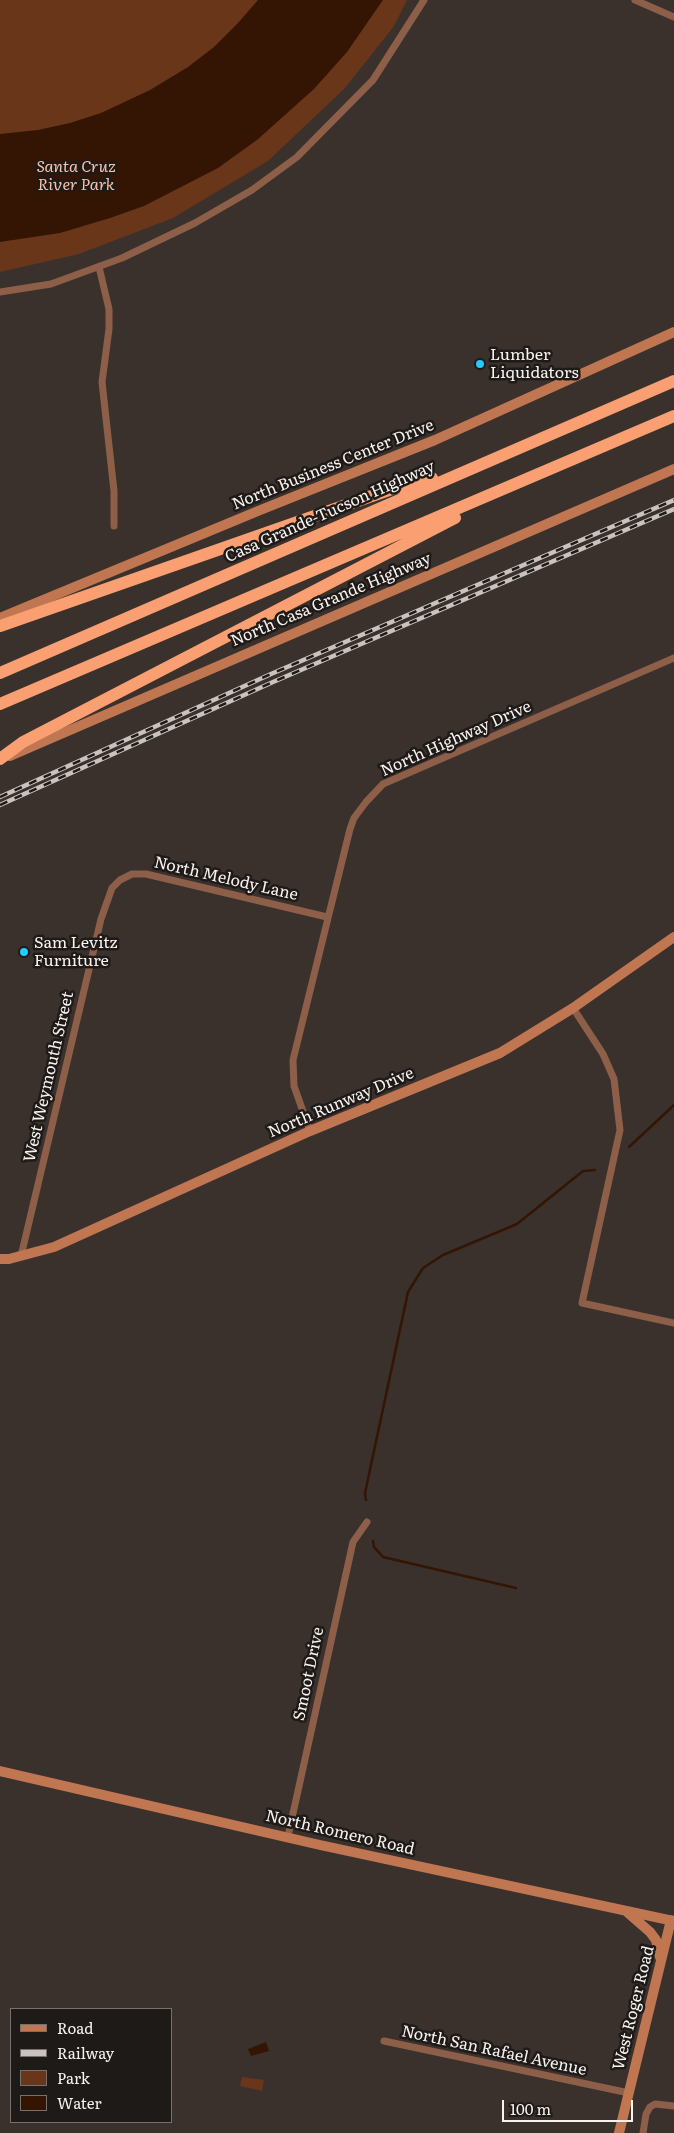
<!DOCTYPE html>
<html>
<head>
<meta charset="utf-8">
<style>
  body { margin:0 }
  #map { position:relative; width:674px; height:2133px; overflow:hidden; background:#3a312d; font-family:Literata,serif }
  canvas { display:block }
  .legend { position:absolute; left:10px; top:2008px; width:162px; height:115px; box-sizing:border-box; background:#1e1a18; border:1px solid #76716e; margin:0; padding:6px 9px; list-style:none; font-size:15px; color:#f9f3f0 }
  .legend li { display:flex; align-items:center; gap:10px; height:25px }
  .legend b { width:25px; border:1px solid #76716e }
  .scale { position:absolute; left:502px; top:2100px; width:131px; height:22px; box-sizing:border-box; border:2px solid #f9f3f0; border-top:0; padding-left:6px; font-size:15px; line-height:18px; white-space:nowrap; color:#f9f3f0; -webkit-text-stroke:4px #1e1a18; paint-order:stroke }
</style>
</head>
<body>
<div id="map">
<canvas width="674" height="2133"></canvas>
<ul class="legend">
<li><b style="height:6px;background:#bf7651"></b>Road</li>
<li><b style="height:6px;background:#c9c2bf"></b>Railway</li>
<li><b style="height:14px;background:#6a361a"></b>Park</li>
<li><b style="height:14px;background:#341504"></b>Water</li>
</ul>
<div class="scale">100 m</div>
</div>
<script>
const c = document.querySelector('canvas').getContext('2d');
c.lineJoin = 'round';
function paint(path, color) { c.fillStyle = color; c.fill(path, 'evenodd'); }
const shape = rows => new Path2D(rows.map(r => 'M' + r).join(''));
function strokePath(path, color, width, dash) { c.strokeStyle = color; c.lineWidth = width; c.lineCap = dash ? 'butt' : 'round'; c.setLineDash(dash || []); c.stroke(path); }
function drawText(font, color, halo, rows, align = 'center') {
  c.font = font + ' Literata,serif'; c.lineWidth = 5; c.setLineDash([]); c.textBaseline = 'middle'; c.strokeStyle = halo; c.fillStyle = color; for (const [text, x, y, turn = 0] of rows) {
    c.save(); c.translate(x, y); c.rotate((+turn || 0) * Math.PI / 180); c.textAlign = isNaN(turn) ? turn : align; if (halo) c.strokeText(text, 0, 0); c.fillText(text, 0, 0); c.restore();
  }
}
paint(shape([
  [0,0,407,0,394,26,345,88,268,161,173,218,79,254,0,272],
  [242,2077,264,2080,262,2091,240,2086]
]), '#6a361a');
paint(shape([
  [258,0,383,0,347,52,314,89,257,140,218,168,144,206,110,218,60,233,0,242,0,134,38,130,70,123,101,113,150,90,188,67,214,47,238,23],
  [266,2042,269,2051,251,2056,248,2049]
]), '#341504');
strokePath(shape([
  [629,1147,674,1105],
  [366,1500,365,1493,408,1292,423,1268,443,1255,517,1224,583,1171,595,1170],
  [373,1541,374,1547,383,1557,516,1588]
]), '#341504', 2.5);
strokePath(shape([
  [635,0,674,17],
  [99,267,109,309,109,329,102,382,114,491,114,526],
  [0,292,51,284,122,258,195,223,252,190,297,157,373,80,424,0],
  [573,1008,603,1054,614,1079,620,1130,582,1303,674,1323],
  [310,1131,294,1086,293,1060,350,829,354,818,366,802,383,784,674,658],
  [21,1256,101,919,112,888,120,880,132,874,146,874,327,917],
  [288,1836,353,1542,367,1522],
  [384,2041,629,2093],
  [643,2133,646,2114,650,2107,655,2104,674,2106]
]), '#8d5f48', 7);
strokePath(shape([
  [0,618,258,511,435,440,674,332],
  [10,756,674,469],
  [0,1259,9,1259,54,1247,310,1131,500,1053,573,1008,674,937],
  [0,1771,320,1845,674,1921],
  [627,1912,650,1932,656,1940,660,1957],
  [619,2133,671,1920]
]), '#bf7651', 10);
strokePath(shape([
  [0,626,389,490,432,478],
  [0,673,674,381],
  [0,704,674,416],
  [0,759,23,742,455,518]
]), '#f99f72', 12);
const rail = shape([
  [0,797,271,674,674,500],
  [0,805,273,682,674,509]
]);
strokePath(rail, '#c9c2bf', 4.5);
strokePath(rail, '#1e1a18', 2.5, [8]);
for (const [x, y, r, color] of [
  [480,364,5,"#25c9fe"],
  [24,952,5,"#25c9fe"]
]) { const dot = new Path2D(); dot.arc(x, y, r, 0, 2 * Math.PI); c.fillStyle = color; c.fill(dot); strokePath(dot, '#1e1a18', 2); }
drawText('italic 16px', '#fac2a7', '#1e1a18', [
  ["Santa Cruz",76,167],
  ["River Park",76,185]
]);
drawText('16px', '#f9f3f0', '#1e1a18', [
  ["Lumber",490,355],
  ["Liquidators",490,373],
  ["Sam Levitz",34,943],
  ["Furniture",34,961]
], 'left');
drawText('16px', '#f9f3f0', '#1e1a18', [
  ["North Business Center Drive",333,465,-22],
  ["Casa Grande-Tucson Highway",330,512,-24],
  ["North Casa Grande Highway",331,600,-23],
  ["North Highway Drive",456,739,-24],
  ["North Melody Lane",226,879,13],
  ["West Weymouth Street",49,1077,-77],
  ["North Runway Drive",341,1103,-23],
  ["Smoot Drive",309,1674,-78],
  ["North Romero Road",340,1833,13],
  ["West Roger Road",634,2008,-76],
  ["North San Rafael Avenue",494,2051,12]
]);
</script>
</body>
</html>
